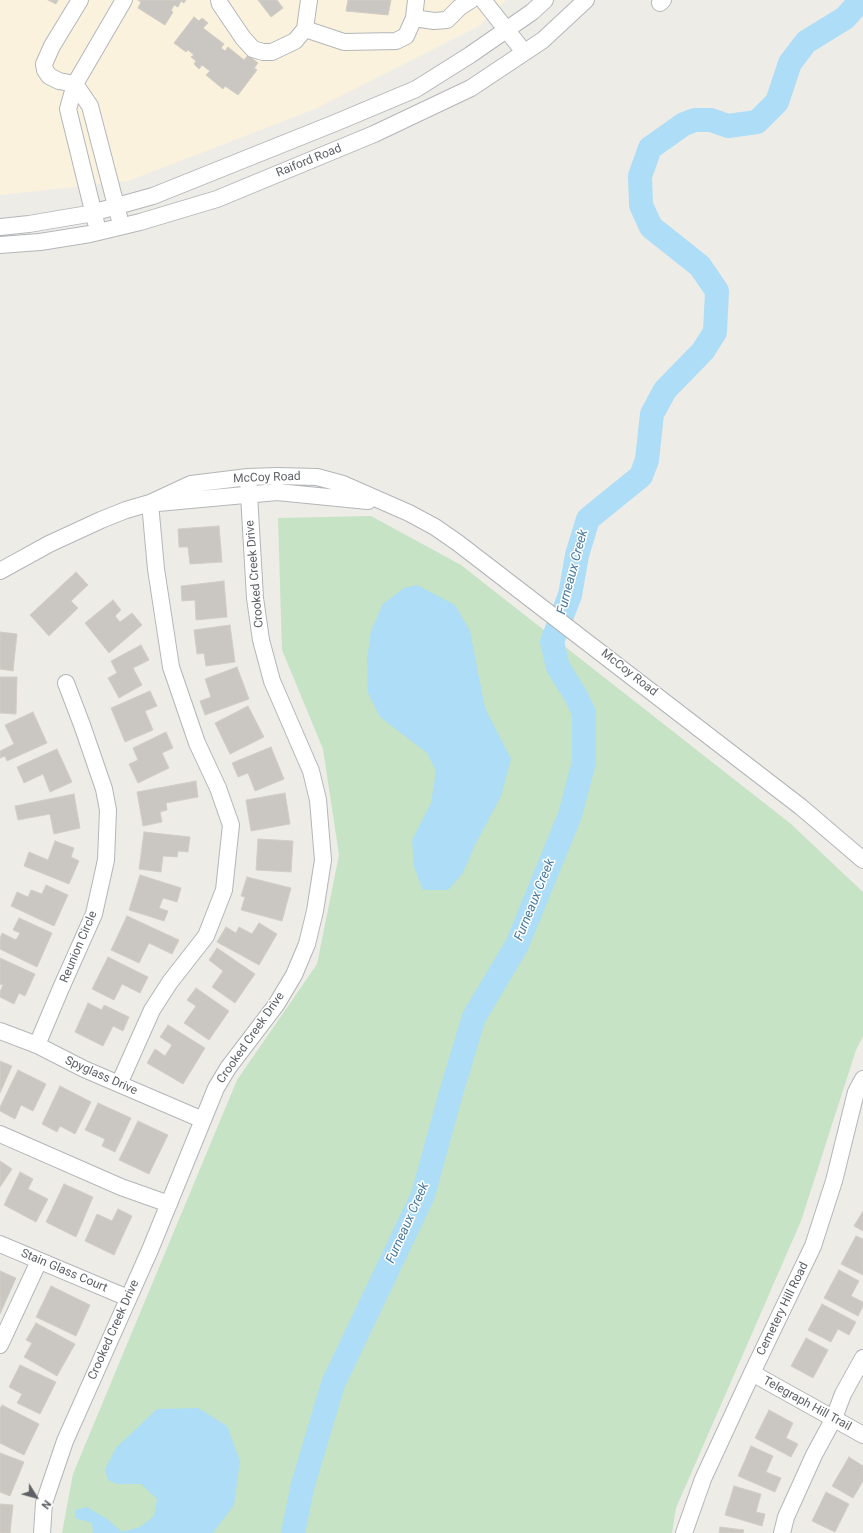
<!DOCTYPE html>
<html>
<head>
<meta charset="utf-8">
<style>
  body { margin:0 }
  #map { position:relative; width:863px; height:1533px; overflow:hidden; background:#eeece6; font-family:Roboto,sans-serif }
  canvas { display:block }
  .north { position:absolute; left:16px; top:1477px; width:40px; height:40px; -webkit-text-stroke:3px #fff; paint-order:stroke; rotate:127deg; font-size:11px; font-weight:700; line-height:16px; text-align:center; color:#5d6165 }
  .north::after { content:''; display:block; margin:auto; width:14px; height:18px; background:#5d6165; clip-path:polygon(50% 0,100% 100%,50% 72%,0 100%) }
</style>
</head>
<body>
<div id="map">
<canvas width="863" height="1533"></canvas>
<div class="north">N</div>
</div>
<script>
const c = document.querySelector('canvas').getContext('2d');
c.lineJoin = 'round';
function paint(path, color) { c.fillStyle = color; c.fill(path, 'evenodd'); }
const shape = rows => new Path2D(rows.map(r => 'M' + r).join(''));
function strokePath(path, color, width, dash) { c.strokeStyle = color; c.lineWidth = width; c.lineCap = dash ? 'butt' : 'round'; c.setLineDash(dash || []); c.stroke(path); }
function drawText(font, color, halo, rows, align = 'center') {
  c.font = font + ' Roboto,sans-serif'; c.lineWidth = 3; c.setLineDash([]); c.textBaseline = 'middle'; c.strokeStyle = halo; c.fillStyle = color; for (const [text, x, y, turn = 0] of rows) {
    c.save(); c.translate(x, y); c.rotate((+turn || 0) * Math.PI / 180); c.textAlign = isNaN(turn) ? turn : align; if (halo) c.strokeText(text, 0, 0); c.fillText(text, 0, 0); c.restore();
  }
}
paint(shape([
  [0,0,506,0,479,26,315,109,128,181,0,195]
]), '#fbf2de');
paint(shape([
  [371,516,461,565,791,824,863,892,863,1036,856,1050,801,1221,676,1508,672,1533,62,1533,73,1474,237,1080,317,964,339,855,323,749,282,650,278,518]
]), '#c7e3c5');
paint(shape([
  [417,585,455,605,470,631,485,708,511,759,501,796,474,847,463,873,448,890,423,890,414,867,412,840,431,803,436,771,427,753,380,717,368,693,367,660,371,631,383,604,404,588],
  [198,1408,227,1426,240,1461,234,1505,213,1533,93,1533,92,1523,75,1518,75,1510,87,1507,107,1519,122,1532,140,1527,154,1516,157,1499,141,1484,117,1484,108,1480,105,1469,116,1448,157,1409]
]), '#adddf7');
strokePath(shape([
  [293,1533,302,1488,333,1384,423,1195,451,1093,474,1017,517,945,570,815,584,762,584,713,576,696,558,667,552,642,570,595,577,555,588,519,641,476,647,460,652,414,665,390,703,351,715,332,717,291,700,266,651,227,641,205,640,176,650,148,684,124,695,120,711,120,728,126,757,122,777,102,790,63,806,42,845,18,861,0]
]), '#adddf7', 24);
const building = shape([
  [48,0,58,0,56,4,48,0],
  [138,0,186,0,184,3,181,1,178,7,174,5,171,11,173,12,165,25,138,8,141,2,138,0],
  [258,0,277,0,283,8,271,17,258,0],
  [348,0,391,0,388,15,346,11,348,0],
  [194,17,199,21,202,18,208,23,203,28,224,44,221,48,225,51,228,47,244,60,248,55,258,63,254,68,257,70,238,95,225,86,223,89,206,75,210,71,202,65,199,69,194,64,196,61,191,57,194,55,188,50,186,52,174,43,194,17],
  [219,526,222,562,190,564,188,547,179,547,178,529,219,526],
  [76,572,88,585,71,601,78,608,49,636,30,615,76,572],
  [224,581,227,617,196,620,195,600,182,601,181,586,224,581],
  [113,600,121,610,115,616,120,622,132,613,142,625,109,653,85,623,113,600],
  [230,625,235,662,206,666,204,653,197,654,194,630,230,625],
  [0,632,17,634,13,671,0,669,0,632],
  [141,645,149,660,133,668,142,685,119,698,108,678,117,673,111,661,141,645],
  [237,667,249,699,205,715,200,701,211,697,205,679,237,667],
  [0,677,17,677,16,714,0,713,0,677],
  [150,691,157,706,145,711,153,730,125,742,111,708,150,691],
  [248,706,264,737,230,754,215,723,248,706],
  [33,712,47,743,7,761,5,756,0,758,0,751,14,744,5,725,33,712],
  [166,732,173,748,162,753,169,768,138,783,129,764,138,760,133,748,166,732],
  [271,747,284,779,255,791,248,773,238,777,232,763,271,747],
  [57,749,72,782,50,792,43,774,24,783,17,767,57,749],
  [196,781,198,797,166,803,167,810,160,812,162,822,143,826,137,792,196,781],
  [285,793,290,824,251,831,246,800,285,793],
  [74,794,80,828,54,834,50,814,18,820,15,806,74,794],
  [144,832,190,837,188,852,178,851,177,857,163,856,161,872,139,869,144,832],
  [258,839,293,841,291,872,256,870,258,839],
  [55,841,74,848,71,857,79,861,69,884,24,866,29,852,48,860,55,841],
  [140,875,181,888,177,902,163,898,159,908,168,911,164,921,129,910,140,875],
  [247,877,291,888,282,921,241,910,245,897,241,896,247,877],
  [46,885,68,895,54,926,11,906,17,892,28,897,31,890,42,894,46,885],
  [127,916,179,940,172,954,149,943,139,963,111,950,127,916],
  [19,918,52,933,37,967,0,949,0,939,2,933,16,940,20,933,13,930,19,918],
  [259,923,277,934,259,965,217,942,226,927,236,933,239,927,252,934,259,923],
  [217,948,255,974,235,1003,212,987,223,971,209,960,217,948],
  [108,957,148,977,140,993,122,984,114,1000,92,989,108,957],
  [0,958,35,974,25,996,19,993,14,1004,0,997,0,992,3,985,0,984,0,958],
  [196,988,229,1011,209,1040,184,1023,196,1006,187,1000,196,988],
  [88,1003,102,1010,104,1005,129,1017,123,1031,113,1026,103,1046,75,1032,88,1003],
  [168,1025,205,1048,183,1084,147,1063,155,1049,165,1056,172,1045,160,1037,168,1025],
  [0,1061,12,1066,0,1093,0,1061],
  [18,1070,46,1084,33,1111,21,1105,15,1119,0,1111,0,1107,18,1070],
  [60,1086,91,1102,75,1134,60,1126,57,1132,42,1124,60,1086],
  [98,1103,131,1118,115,1152,102,1146,105,1139,85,1130,98,1103],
  [138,1121,168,1135,149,1174,119,1160,138,1121],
  [0,1161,12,1169,0,1187,0,1161],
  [20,1172,33,1179,28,1189,48,1199,36,1222,4,1205,20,1172],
  [64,1184,93,1197,76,1237,46,1222,64,1184],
  [118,1209,132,1216,114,1255,85,1241,97,1214,112,1221,118,1209],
  [863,1211,863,1231,854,1226,863,1211],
  [856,1236,863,1239,863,1275,841,1264,856,1236],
  [839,1270,859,1281,851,1296,863,1302,863,1306,858,1316,824,1298,839,1270],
  [0,1271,16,1278,0,1314,0,1271],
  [51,1286,90,1305,76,1336,36,1317,51,1286],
  [822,1304,856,1322,849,1335,838,1329,831,1342,808,1330,822,1304],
  [36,1323,75,1344,57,1376,24,1357,32,1343,26,1340,36,1323],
  [806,1338,828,1350,813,1378,791,1366,806,1338],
  [20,1365,56,1382,40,1414,17,1403,22,1394,9,1387,20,1365],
  [2,1405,39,1424,24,1455,0,1443,0,1409,2,1405],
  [769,1410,793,1423,786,1438,798,1444,791,1457,755,1438,769,1410],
  [751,1446,773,1456,766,1472,781,1478,775,1492,738,1476,751,1446],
  [0,1453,24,1462,10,1496,0,1492,0,1453],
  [849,1457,863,1466,863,1481,853,1498,832,1486,849,1457],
  [734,1486,761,1494,756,1512,765,1514,762,1526,725,1515,734,1486],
  [826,1492,849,1504,835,1532,812,1521,826,1492],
  [0,1504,13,1505,10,1533,0,1533,0,1504],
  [720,1527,744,1530,743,1533,719,1533,720,1527]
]);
paint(building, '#cac7c2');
strokePath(building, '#d2cdc5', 1);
const minor = shape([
  [80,0,52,46,44,64,45,70,49,76,59,81,75,84,90,106,119,217],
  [219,0,220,4,243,38,253,49,263,52,272,52,295,41,305,29,309,0],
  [483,0,524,52],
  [660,3,663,0],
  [414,18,434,21,447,20,460,7,471,0],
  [305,29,344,42,396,41,406,36,414,18,416,0],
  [96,223,68,109,75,84,124,0],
  [0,227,29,224,88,214,153,196,335,123,416,89,470,55,532,12,545,0],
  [0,245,40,242,90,234,140,222,217,199,374,134,471,88,543,40,586,0],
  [158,503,277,492,368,501],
  [0,571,49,544,101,520,126,510,150,503,191,484,248,477,277,476,317,477,343,484,409,513,435,527,458,543,801,807,863,860],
  [0,1031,37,1045,84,1069,203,1120],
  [37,1045,61,988,94,914,106,860,108,810,104,789,82,725,66,683],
  [119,1084,152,1010,170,982,206,936,224,890,231,825,218,788,197,743,171,667,156,569,150,503],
  [0,1134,121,1187,169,1204],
  [0,1244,128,1298],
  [0,1345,39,1261],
  [752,1373,863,1435],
  [42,1533,44,1503,65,1441,150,1250,216,1088,228,1068,276,1005,294,975,307,944,315,911,323,860,318,800,311,771,272,681,261,640,255,598,248,477],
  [684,1533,703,1479,752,1373,813,1246,834,1181,856,1092,863,1079],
  [782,1533,786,1517,814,1455,834,1418,843,1394,863,1358]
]);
strokePath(minor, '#b3b6b9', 18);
strokePath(minor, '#fff', 16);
drawText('12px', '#5d6165', '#fff', [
  ["Raiford Road",309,161,-22],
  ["McCoy Road",267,478,-2],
  ["Crooked Creek Drive",255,574,-95],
  ["McCoy Road",629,673,38],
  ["Reunion Circle",79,947,-67],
  ["Crooked Creek Drive",251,1038,-55],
  ["Spyglass Drive",101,1076,24],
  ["Stain Glass Court",64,1271,23],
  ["Cemetery Hill Road",783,1309,-64],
  ["Crooked Creek Drive",114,1330,-66],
  ["Telegraph Hill Trail",807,1404,29]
]);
drawText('italic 13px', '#487a9f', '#fff', [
  ["Furneaux Creek",573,572,-75],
  ["Furneaux Creek",535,900,-68],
  ["Furneaux Creek",408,1223,-66]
]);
</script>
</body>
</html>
